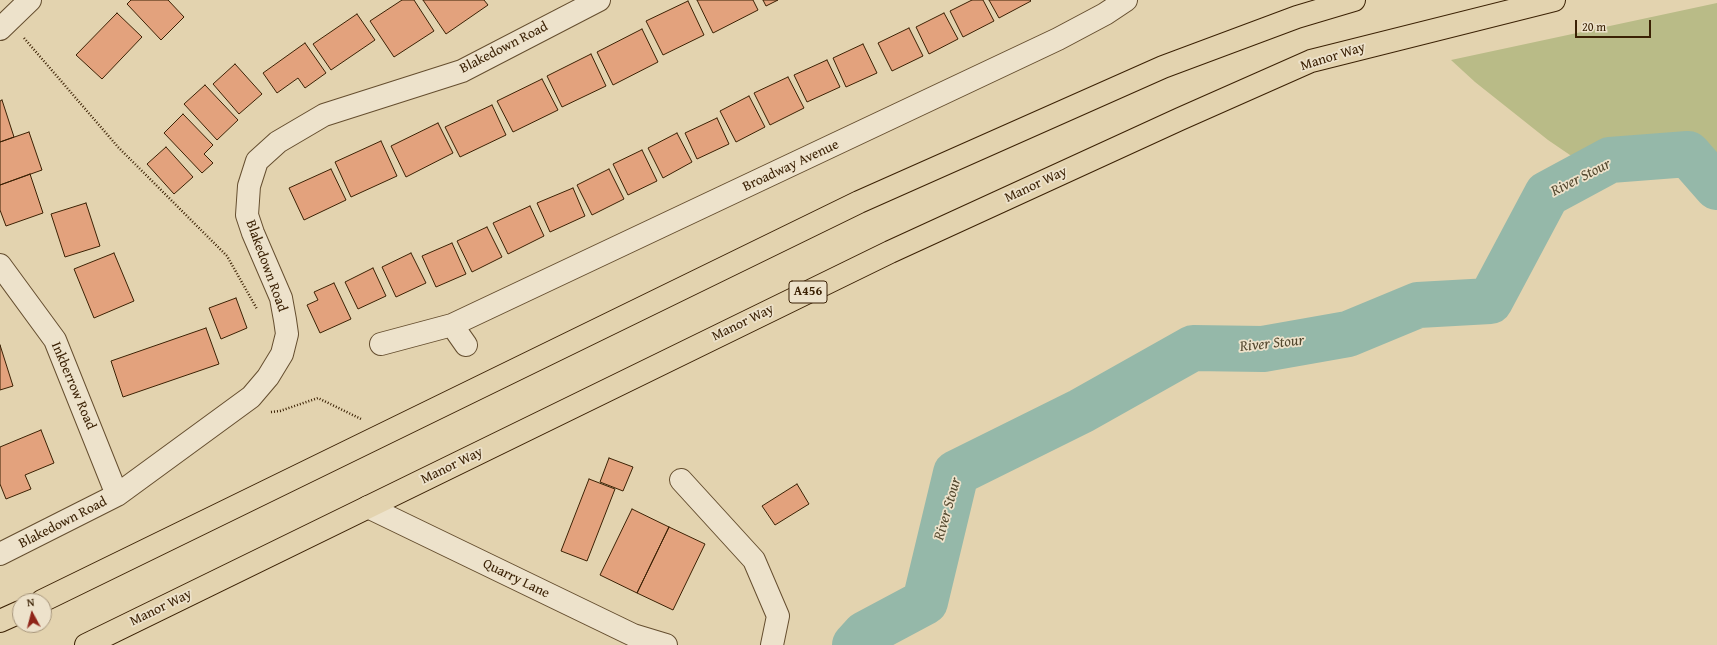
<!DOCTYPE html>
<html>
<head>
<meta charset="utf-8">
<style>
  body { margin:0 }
  #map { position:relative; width:1717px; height:645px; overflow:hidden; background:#e3d3af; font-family:"Gentium Book Plus",serif }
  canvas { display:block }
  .north { position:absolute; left:12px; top:593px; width:40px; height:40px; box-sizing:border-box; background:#ede2cb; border:1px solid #a6957b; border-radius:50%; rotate:353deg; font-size:11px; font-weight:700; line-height:16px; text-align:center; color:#3b2104 }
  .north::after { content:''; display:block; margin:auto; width:14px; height:18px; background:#8f2418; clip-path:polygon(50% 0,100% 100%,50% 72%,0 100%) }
  .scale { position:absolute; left:1575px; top:20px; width:76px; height:18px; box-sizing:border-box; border:2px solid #3b2104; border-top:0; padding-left:5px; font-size:12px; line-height:14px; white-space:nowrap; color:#3b2104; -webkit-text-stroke:3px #ede2cb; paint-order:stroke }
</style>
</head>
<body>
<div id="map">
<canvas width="1717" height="645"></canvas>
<div class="north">N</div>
<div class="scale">20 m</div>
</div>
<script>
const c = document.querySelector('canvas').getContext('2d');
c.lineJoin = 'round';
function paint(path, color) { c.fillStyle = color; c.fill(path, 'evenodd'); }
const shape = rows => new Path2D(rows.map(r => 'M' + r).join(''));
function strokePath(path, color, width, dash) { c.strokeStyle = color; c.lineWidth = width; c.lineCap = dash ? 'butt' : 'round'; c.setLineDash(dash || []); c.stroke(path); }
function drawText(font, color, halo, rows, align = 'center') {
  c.font = font + ' "Gentium Book Plus",serif'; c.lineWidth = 3.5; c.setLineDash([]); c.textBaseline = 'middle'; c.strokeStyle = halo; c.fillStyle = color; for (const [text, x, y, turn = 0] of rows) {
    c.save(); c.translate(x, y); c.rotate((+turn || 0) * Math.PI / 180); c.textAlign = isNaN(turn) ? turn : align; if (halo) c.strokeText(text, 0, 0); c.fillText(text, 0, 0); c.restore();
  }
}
paint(shape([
  [1717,3,1717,187,1688,155,1610,160,1592,170,1548,140,1475,82,1451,60]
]), '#b9bb87');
strokePath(shape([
  [855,645,865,634,925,602,956,473,1081,411,1193,348,1263,349,1348,334,1418,305,1490,301,1547,194,1610,160,1688,154,1717,187]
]), '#95b8a9', 46);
const building = shape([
  [131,0,168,0,184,17,161,40,127,4,131,0],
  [402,0,414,0,434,31,394,57,370,21,402,0],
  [423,0,484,0,488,5,446,34,423,0],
  [697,0,753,0,758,10,713,33,697,0],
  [763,0,778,0,766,6,763,0],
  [972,0,983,0,994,21,963,37,950,11,972,0],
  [989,0,1030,0,1031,1,999,18,989,0],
  [688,1,704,35,663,55,646,21,688,1],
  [117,13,142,37,102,79,76,55,117,13],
  [944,13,958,39,929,54,916,27,944,13],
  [357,14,375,40,331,70,313,44,357,14],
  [909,28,923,56,892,71,878,43,909,28],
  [642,29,658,62,613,85,597,52,642,29],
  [305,43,326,73,305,88,298,78,277,93,263,73,305,43],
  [863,44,877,73,846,87,833,58,863,44],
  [591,54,606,86,562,107,547,76,591,54],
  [827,60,840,87,807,102,794,75,827,60],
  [235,64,262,94,239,114,213,84,235,64],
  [788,77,804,108,770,125,754,93,788,77],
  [542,79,558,110,513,132,497,101,542,79],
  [205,85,238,120,217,140,184,104,205,85],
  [749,96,765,127,736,142,720,111,749,96],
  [2,100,14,137,0,142,0,101,2,100],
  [492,105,506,135,460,157,445,127,492,105],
  [183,114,213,145,204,154,213,163,202,173,164,133,183,114],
  [717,118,729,144,697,159,685,133,717,118],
  [438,123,453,153,406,177,391,146,438,123],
  [29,132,42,170,0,185,0,142,29,132],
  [677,133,692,162,663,178,648,148,677,133],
  [381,141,397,176,351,197,335,162,381,141],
  [166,147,193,177,174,194,147,164,166,147],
  [642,150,657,181,628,195,613,164,642,150],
  [331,169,346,200,304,220,289,188,331,169],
  [609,169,624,199,592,215,577,185,609,169],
  [30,174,43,213,6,226,0,210,0,185,30,174],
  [573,188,585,216,550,232,537,203,573,188],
  [86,203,100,246,65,257,51,214,86,203],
  [530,206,544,236,508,254,493,223,530,206],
  [487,227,502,257,472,272,457,241,487,227],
  [452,243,466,274,436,287,422,256,452,243],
  [114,253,134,301,94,318,74,269,114,253],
  [411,253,426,283,396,297,382,267,411,253],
  [373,268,386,296,358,309,345,282,373,268],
  [334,283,351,319,320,333,307,305,318,300,314,292,334,283],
  [236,298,247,328,221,339,209,308,236,298],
  [206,328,219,364,123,397,111,361,206,328],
  [0,345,13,386,0,390,0,345],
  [41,430,54,463,25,475,31,489,6,499,0,484,0,447,41,430],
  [609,458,633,467,623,491,600,482,609,458],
  [589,479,615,489,587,561,561,551,589,479],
  [797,484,809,504,775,525,762,506,797,484],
  [632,509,669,527,637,593,600,575,632,509],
  [669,527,705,544,673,610,637,593,669,527]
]);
paint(building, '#e3a27d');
strokePath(building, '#3b2104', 1);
const minor = shape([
  [0,29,30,0],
  [0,265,55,340,117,495],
  [452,325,466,345],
  [381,344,452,325,1058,39,1105,14,1126,0],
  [681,480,754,560,778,616,772,645],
  [368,507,633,635,666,645],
  [0,554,117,495,251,397,268,377,282,354,287,334,285,320,281,298,253,233,247,215,249,186,257,161,278,142,324,115,462,71,599,0]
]);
const highway = shape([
  [42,601,859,202,1163,67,1297,17,1354,0],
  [0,621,20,612],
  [86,645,890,252,1180,119,1311,61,1554,0]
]);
strokePath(minor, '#654e2f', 24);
strokePath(highway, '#3b2104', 24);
strokePath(shape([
  [24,38,118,147,227,256,257,309],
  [271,412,280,411,318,398,361,419]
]), '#3b2104', 2.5, [1, 2]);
strokePath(minor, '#ede2cb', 22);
strokePath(highway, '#e3d3af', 22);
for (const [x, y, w] of [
  [808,292,38]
]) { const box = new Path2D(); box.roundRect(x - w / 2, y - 11, w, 22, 3); c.fillStyle = '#ede2cb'; c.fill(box); strokePath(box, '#3b2104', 1); }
drawText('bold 13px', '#3b2104', null, [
  ["A456",808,292]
]);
drawText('14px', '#3b2104', '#ede2cb', [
  ["Blakedown Road",504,48,-27],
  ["Manor Way",1333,57,-17],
  ["Broadway Avenue",791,166,-25],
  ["Manor Way",1036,185,-25],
  ["Blakedown Road",266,266,70],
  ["Manor Way",743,323,-26],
  ["Inkberrow Road",73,386,67],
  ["Manor Way",452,466,-26],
  ["Blakedown Road",63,523,-27],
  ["Quarry Lane",516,579,26],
  ["Manor Way",161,608,-26]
]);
drawText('italic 15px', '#52472d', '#ede2cb', [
  ["River Stour",1581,178,-27],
  ["River Stour",1272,344,-6],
  ["River Stour",948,509,-74]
]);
</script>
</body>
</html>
